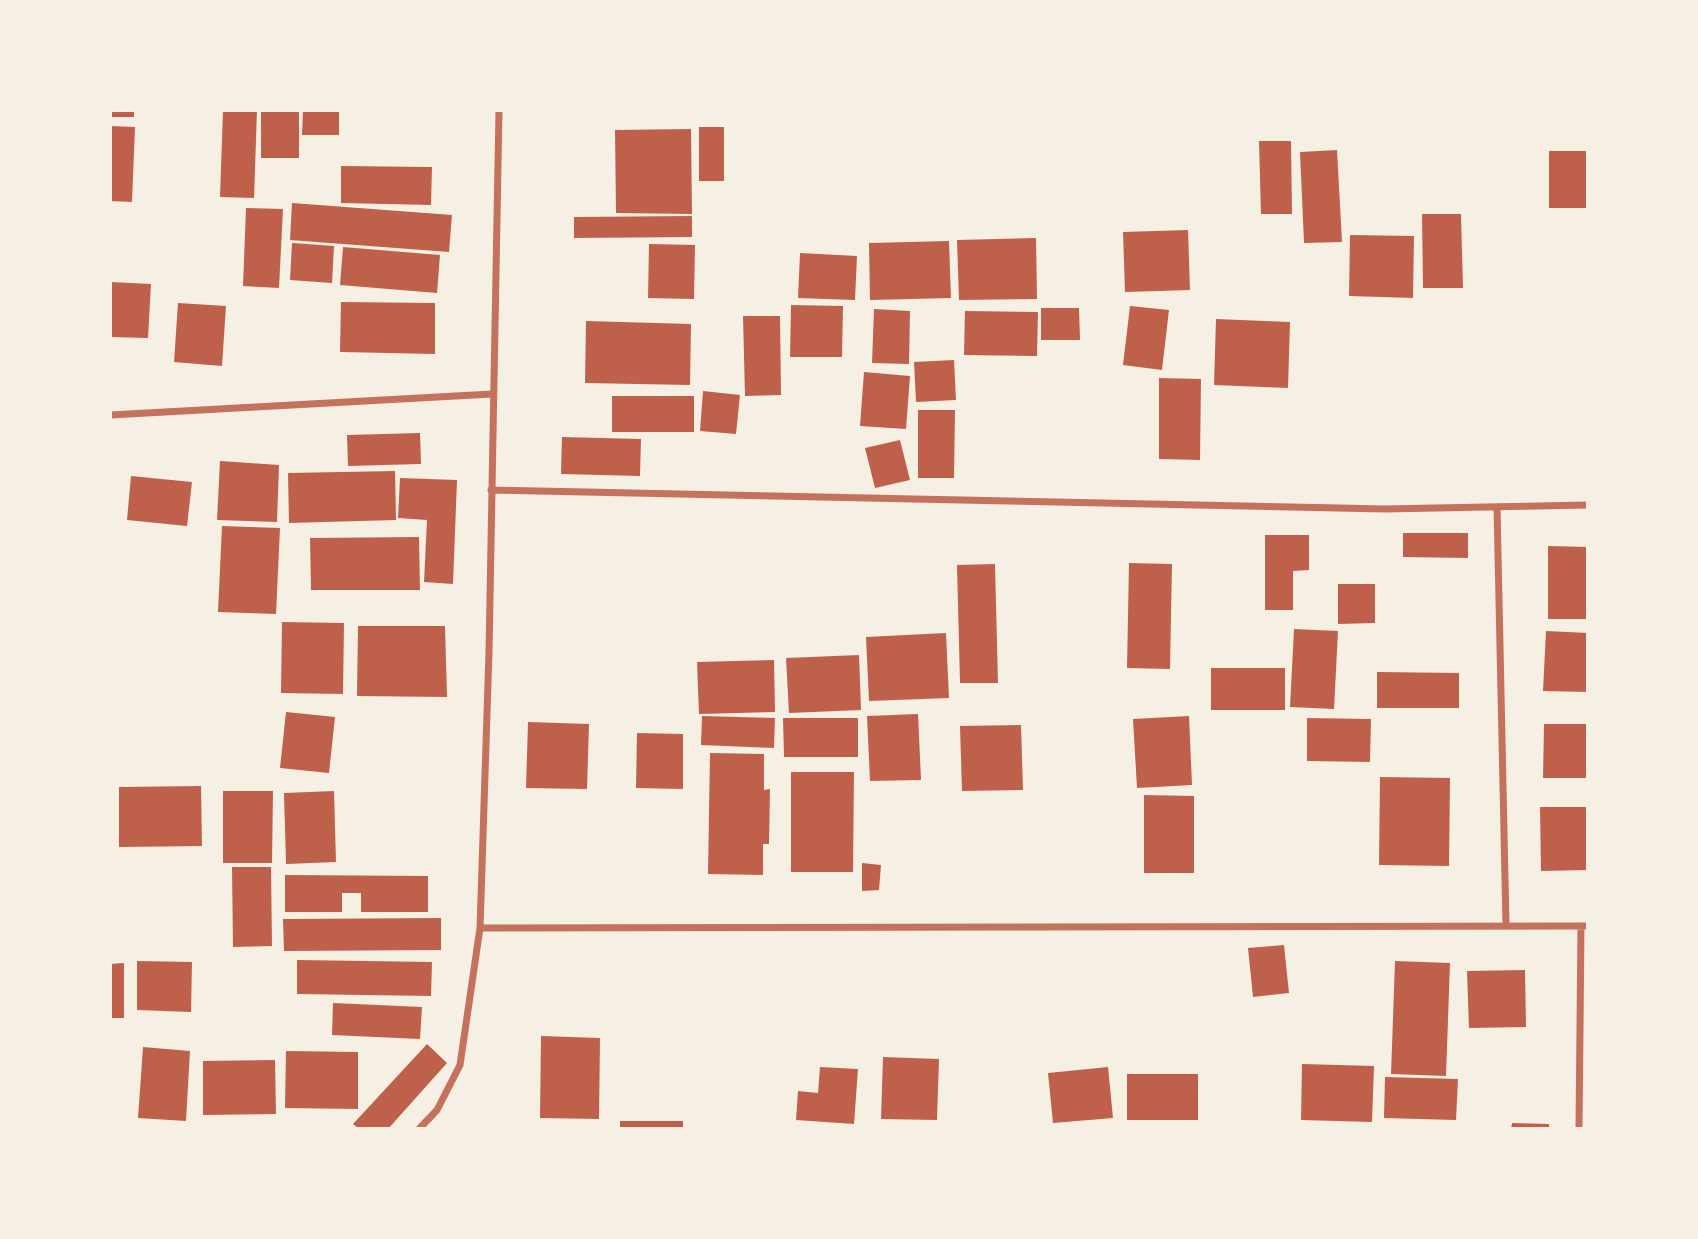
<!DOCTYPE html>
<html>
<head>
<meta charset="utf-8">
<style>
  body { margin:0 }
  #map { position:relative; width:1698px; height:1239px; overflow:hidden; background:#f6efe4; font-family:"PT Sans",sans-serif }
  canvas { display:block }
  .frame { position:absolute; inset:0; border:112px solid #f6efe4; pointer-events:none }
</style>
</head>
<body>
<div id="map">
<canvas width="1698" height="1239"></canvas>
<div class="frame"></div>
</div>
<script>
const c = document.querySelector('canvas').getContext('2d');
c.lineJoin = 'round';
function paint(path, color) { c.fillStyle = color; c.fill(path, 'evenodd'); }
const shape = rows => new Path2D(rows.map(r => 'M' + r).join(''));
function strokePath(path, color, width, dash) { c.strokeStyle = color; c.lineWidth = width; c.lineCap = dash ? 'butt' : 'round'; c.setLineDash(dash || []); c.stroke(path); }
paint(shape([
  [110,110,134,110,134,117,110,117],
  [223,110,257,110,254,198,220,197],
  [261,110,299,110,299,158,261,158],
  [303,110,339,110,339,135,302,135],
  [110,126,135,127,132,202,110,201],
  [699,127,724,127,724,181,699,181],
  [691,129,692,214,616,213,615,130],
  [1259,141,1291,141,1292,214,1261,214],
  [1337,150,1342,242,1304,243,1300,152],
  [1549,151,1588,151,1588,208,1549,208],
  [341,166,432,167,431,205,341,203],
  [292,203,452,215,449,252,290,240],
  [246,208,283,209,279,288,243,286],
  [1422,214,1461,214,1463,288,1423,288],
  [692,216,692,237,574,238,574,217],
  [1188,230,1190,290,1125,292,1123,232],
  [1350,235,1414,236,1413,298,1349,296],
  [1036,238,1037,299,959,300,957,240],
  [949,241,951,298,870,300,869,243],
  [292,243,334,246,332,283,290,280],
  [649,244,695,245,694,299,648,298],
  [343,247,440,255,437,293,340,285],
  [800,253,857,256,855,300,798,298],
  [110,282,151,284,148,338,110,337],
  [341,302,435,303,435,354,340,352],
  [178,303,226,306,222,366,174,362],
  [791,305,843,306,842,357,790,357],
  [1130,306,1169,310,1162,370,1123,365],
  [1041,308,1079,308,1080,340,1041,340],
  [874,309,910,311,909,364,872,363],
  [965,311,1038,312,1037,356,964,355],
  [743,316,780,316,781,395,745,396],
  [1216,319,1290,322,1288,388,1214,385],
  [586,321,691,324,690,385,585,383],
  [954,360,956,400,916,402,914,362],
  [864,372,910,376,906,429,860,426],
  [1159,378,1201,379,1200,460,1159,459],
  [703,391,740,395,736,434,700,431],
  [612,396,694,396,694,432,612,432],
  [918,410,955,410,954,478,918,478],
  [420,433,421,464,348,466,347,435],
  [562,437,641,439,640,476,561,474],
  [900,440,910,480,875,488,865,448],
  [220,461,279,465,277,522,217,520],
  [395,471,396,520,289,523,288,473],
  [131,476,192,482,187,526,127,520],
  [400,478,457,480,453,584,424,582,427,520,398,518],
  [222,526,280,528,276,614,218,612],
  [1403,533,1468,533,1468,558,1403,557],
  [1265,535,1309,535,1309,570,1293,571,1293,610,1265,610],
  [419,537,420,590,311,590,310,538],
  [1548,546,1588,547,1588,619,1548,619],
  [1129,563,1172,564,1170,669,1127,668],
  [995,564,998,683,960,683,957,565],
  [1338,584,1375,584,1375,623,1338,624],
  [282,622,344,623,343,694,281,693],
  [358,626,445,626,447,697,357,696],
  [1294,629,1338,631,1334,709,1290,707],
  [1546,631,1588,633,1588,692,1543,691],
  [946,633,949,698,869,701,866,637],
  [859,655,861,710,789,713,786,658],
  [774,660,775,712,699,714,697,662],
  [1211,668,1285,668,1285,710,1211,710],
  [1377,672,1459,673,1459,708,1377,708],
  [286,712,335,717,329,773,280,768],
  [918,714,921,780,870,781,867,716],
  [702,716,775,718,774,748,701,745],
  [1189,716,1192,785,1137,788,1133,719],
  [783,718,858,718,858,757,784,757],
  [1307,718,1371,719,1370,762,1307,761],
  [528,722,589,724,587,789,526,788],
  [1544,724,1588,724,1588,778,1543,778],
  [1021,725,1023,790,962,791,960,726],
  [637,733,683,734,683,789,636,788],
  [710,753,764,754,764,790,770,789,769,844,763,844,763,875,708,874],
  [791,772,854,772,853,872,791,872],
  [1380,777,1450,778,1449,866,1379,865],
  [201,786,202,846,119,847,119,787],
  [223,791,273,791,272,863,223,863],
  [334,791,336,862,286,864,284,793],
  [1144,795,1194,796,1194,873,1144,873],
  [1540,807,1588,807,1588,870,1541,871],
  [862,863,881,865,879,890,862,891],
  [232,867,271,867,272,946,233,947],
  [285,875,428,876,428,912,361,912,361,893,342,893,342,912,285,912],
  [441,918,441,950,284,951,283,919],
  [1284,945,1289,993,1253,997,1248,948],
  [297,960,432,962,431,996,297,994],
  [137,961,192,962,191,1012,137,1010],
  [1395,961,1450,963,1446,1076,1391,1074],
  [124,963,124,1018,110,1018,110,964],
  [1525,970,1526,1027,1469,1028,1467,971],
  [333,1003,422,1007,420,1039,332,1035],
  [541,1036,600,1038,599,1119,540,1118],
  [427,1044,447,1063,388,1129,359,1129,353,1124],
  [143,1047,190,1051,186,1121,138,1118],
  [286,1051,358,1052,358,1109,285,1108],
  [883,1057,939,1059,937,1120,881,1119],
  [275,1060,276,1114,203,1115,203,1061],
  [1302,1064,1374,1066,1372,1122,1301,1120],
  [820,1067,858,1069,854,1124,796,1120,798,1091,818,1093],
  [1108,1067,1113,1118,1053,1123,1048,1073],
  [1127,1074,1198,1074,1198,1120,1127,1120],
  [1385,1077,1458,1079,1456,1120,1384,1118],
  [620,1121,683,1121,683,1129,620,1129],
  [1512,1123,1549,1124,1549,1129,1511,1129]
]), '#bf614a');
strokePath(shape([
  [110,415,492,394],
  [491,490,1385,509,1588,505],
  [1497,507,1506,925],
  [480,928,1588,926],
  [419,1129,437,1110,460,1065,480,928,489,652,499,110],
  [1579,1129,1581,926]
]), '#c5725c', 7);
</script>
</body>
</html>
